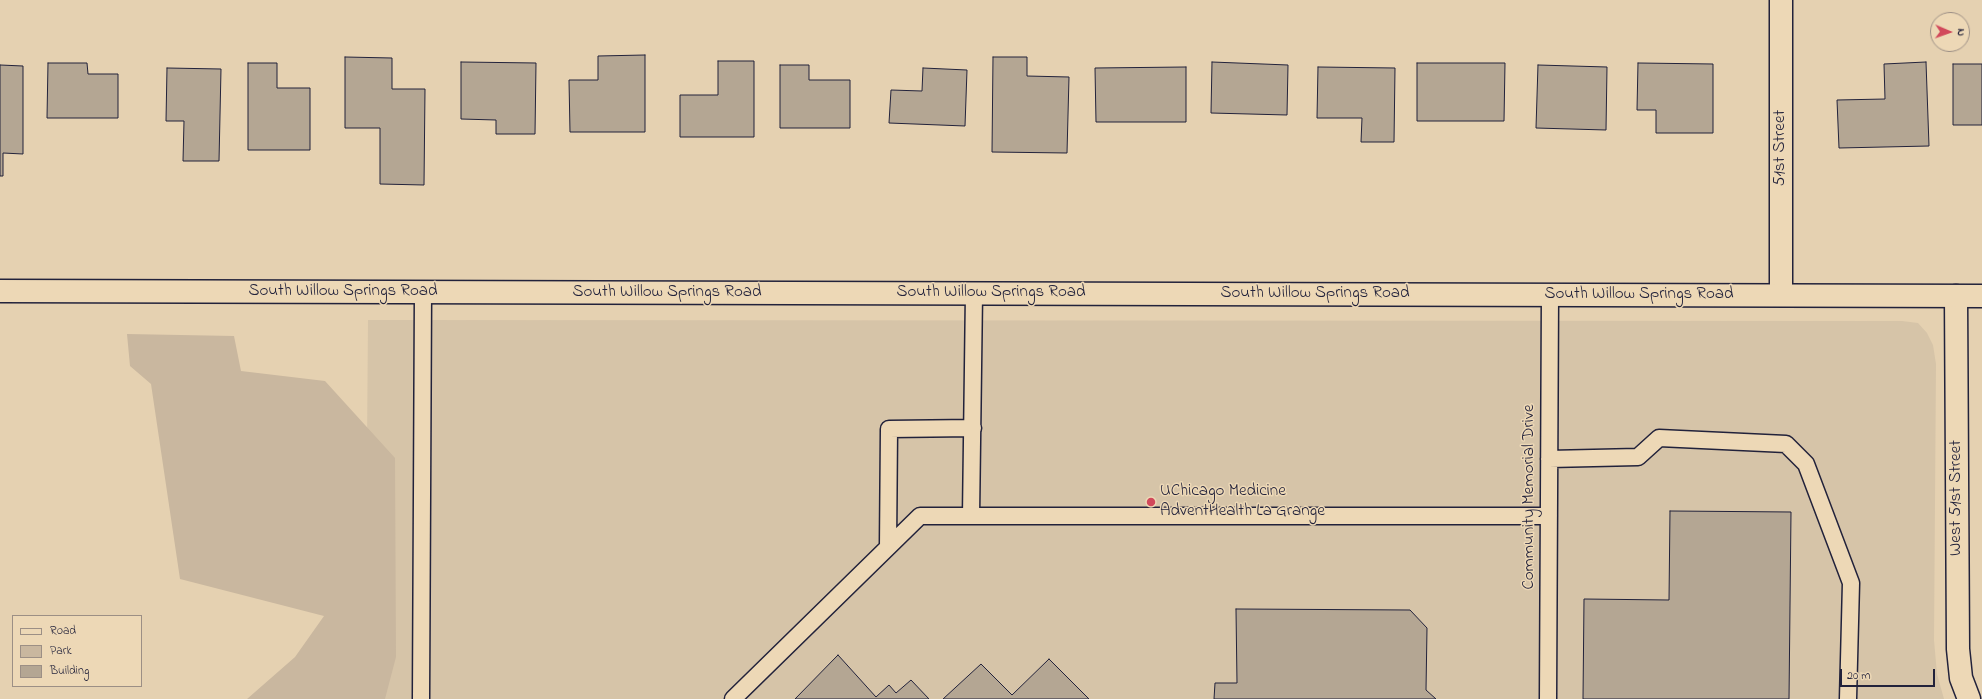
<!DOCTYPE html>
<html>
<head>
<meta charset="utf-8">
<style>
  body { margin:0 }
  #map { position:relative; width:1982px; height:699px; overflow:hidden; background:#e5d1b1; font-family:"Indie Flower",sans-serif }
  canvas { display:block }
  .legend { position:absolute; left:12px; top:615px; width:130px; height:72px; box-sizing:border-box; background:#edd8b6; border:1px solid #9c8f85; margin:0; padding:5px 7px; list-style:none; font-size:12px; color:#22223b }
  .legend li { display:flex; align-items:center; gap:8px; height:20px }
  .legend b { width:20px; border:1px solid #9c8f85 }
  .north { position:absolute; left:1930px; top:12px; width:40px; height:40px; box-sizing:border-box; background:#edd8b6; border:1px solid #9c8f85; border-radius:50%; rotate:92deg; font-size:11px; font-weight:700; line-height:16px; text-align:center; color:#22223b }
  .north::after { content:''; display:block; margin:auto; width:14px; height:18px; background:#d1495b; clip-path:polygon(50% 0,100% 100%,50% 72%,0 100%) }
  .scale { position:absolute; left:1840px; top:669px; width:95px; height:18px; box-sizing:border-box; border:2px solid #22223b; border-top:0; padding-left:5px; font-size:12px; line-height:14px; white-space:nowrap; color:#22223b; -webkit-text-stroke:3px #edd8b6; paint-order:stroke }
</style>
</head>
<body>
<div id="map">
<canvas width="1982" height="699"></canvas>
<ul class="legend">
<li><b style="height:5px;background:#edd8b6"></b>Road</li>
<li><b style="height:11px;background:#c9b79f"></b>Park</li>
<li><b style="height:11px;background:#b4a693"></b>Building</li>
</ul>
<div class="north">N</div>
<div class="scale">20 m</div>
</div>
<script>
const c = document.querySelector('canvas').getContext('2d');
c.lineJoin = 'round';
function paint(path, color) { c.fillStyle = color; c.fill(path, 'evenodd'); }
const shape = rows => new Path2D(rows.map(r => 'M' + r).join(''));
function strokePath(path, color, width, dash) { c.strokeStyle = color; c.lineWidth = width; c.lineCap = dash ? 'butt' : 'round'; c.setLineDash(dash || []); c.stroke(path); }
function drawText(font, color, halo, rows, align = 'center') {
  c.font = font + ' "Indie Flower",sans-serif'; c.lineWidth = 3; c.setLineDash([]); c.textBaseline = 'middle'; c.strokeStyle = halo; c.fillStyle = color; for (const [text, x, y, turn = 0] of rows) {
    c.save(); c.translate(x, y); c.rotate((+turn || 0) * Math.PI / 180); c.textAlign = isNaN(turn) ? turn : align; if (halo) c.strokeText(text, 0, 0); c.fillText(text, 0, 0); c.restore();
  }
}
paint(shape([
  [368,320,1902,321,1918,323,1927,333,1933,345,1936,364,1934,640,1937,674,1944,699,365,699]
]), '#d6c4a8');
paint(shape([
  [127,334,234,336,241,371,325,381,395,458,396,657,385,699,247,699,295,657,324,616,180,579,151,384,130,366]
]), '#c9b79f');
const building = shape([
  [645,55,645,132,570,132,569,80,598,80,598,56,645,55],
  [345,57,392,58,392,89,425,89,424,185,380,184,380,128,345,128,345,57],
  [993,57,1027,57,1027,76,1069,77,1067,153,992,152,993,57],
  [718,61,754,61,754,137,680,137,680,95,718,95,718,61],
  [461,62,536,63,535,134,496,134,496,120,461,119,461,62],
  [1212,62,1288,65,1287,115,1211,113,1212,62],
  [1926,62,1929,146,1839,148,1837,100,1885,99,1884,64,1926,62],
  [48,63,87,63,88,74,118,74,118,118,47,118,48,63],
  [248,63,277,63,277,88,310,88,310,150,248,150,248,63],
  [1417,63,1505,63,1504,121,1417,121,1417,63],
  [1638,63,1713,64,1713,133,1656,133,1656,110,1637,110,1638,63],
  [1953,64,1982,64,1982,125,1953,125,1953,64],
  [0,65,23,66,23,154,3,153,3,176,0,176,0,65],
  [780,65,809,65,809,80,850,80,850,128,780,128,780,65],
  [1538,65,1607,67,1606,130,1536,128,1538,65],
  [1186,67,1186,122,1096,122,1095,68,1186,67],
  [1318,67,1395,68,1394,142,1361,142,1362,118,1317,118,1318,67],
  [167,68,221,69,219,161,183,161,184,121,166,121,167,68],
  [923,68,967,70,965,126,889,123,891,90,922,91,923,68],
  [1670,511,1791,512,1789,699,1583,699,1584,599,1669,600,1670,511],
  [1236,609,1410,610,1427,628,1426,690,1436,699,1214,699,1215,683,1237,683,1236,609],
  [838,655,876,697,889,685,896,693,911,680,929,699,795,699,838,655],
  [1049,659,1089,699,943,699,981,664,1012,695,1049,659]
]);
paint(building, '#b4a693');
strokePath(building, '#22223b', 1);
const service = shape([
  [1549,459,1638,457,1659,438,1786,444,1806,464,1851,583,1848,699],
  [971,516,974,293],
  [888,547,889,429,973,428],
  [421,699,423,292],
  [733,699,920,516,1549,516],
  [1548,699,1550,295]
]);
const minor = shape([
  [1781,295,1781,0],
  [1956,296,1958,649,1961,678,1969,699]
]);
const tertiary = shape([
  [0,291,1982,296]
]);
strokePath(service, '#22223b', 19);
strokePath(minor, '#22223b', 25);
strokePath(tertiary, '#22223b', 25);
strokePath(service, '#edd8b6', 16);
strokePath(minor, '#edd8b6', 22);
strokePath(tertiary, '#edd8b6', 22);
for (const [x, y, r, color] of [
  [1151,502,5,"#d1495b"]
]) { const dot = new Path2D(); dot.arc(x, y, r, 0, 2 * Math.PI); c.fillStyle = color; c.fill(dot); strokePath(dot, '#edd8b6', 1.5); }
drawText('17px', '#22223b', '#edd8b6', [
  ["51st Street",1781,148,-90],
  ["South Willow Springs Road",343,292],
  ["South Willow Springs Road",667,293],
  ["South Willow Springs Road",991,293],
  ["South Willow Springs Road",1315,294],
  ["South Willow Springs Road",1639,295],
  ["Community Memorial Drive",1530,497,-90],
  ["West 51st Street",1957,498,-90]
]);
drawText('17px', '#22223b', '#edd8b6', [
  ["UChicago Medicine",1160,492],
  ["AdventHealth La Grange",1160,512]
], 'left');
</script>
</body>
</html>
